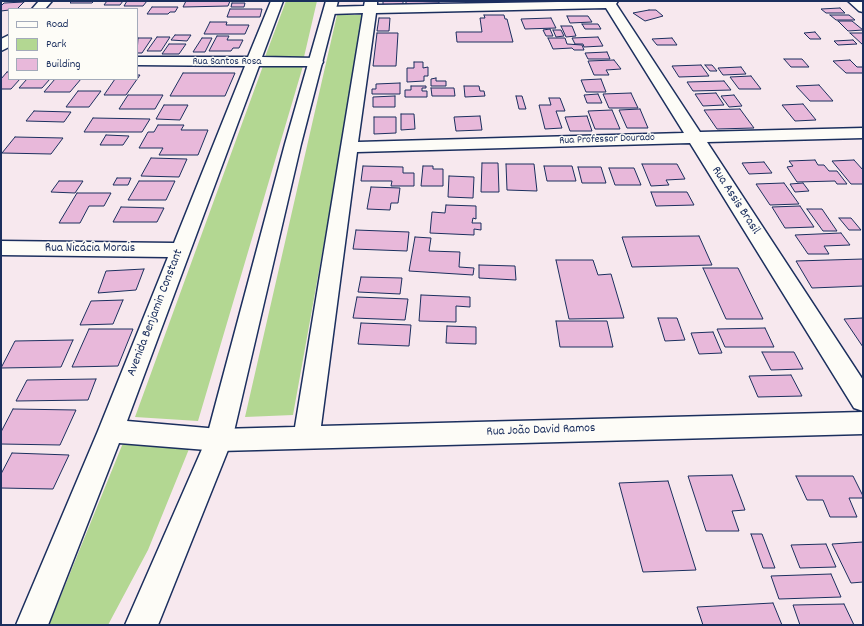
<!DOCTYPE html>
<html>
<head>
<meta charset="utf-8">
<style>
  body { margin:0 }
  #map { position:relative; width:864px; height:626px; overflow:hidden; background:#f7e8ee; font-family:Dekko,sans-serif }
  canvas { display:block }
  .frame { position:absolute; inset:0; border:2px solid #1b2f5e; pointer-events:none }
  .legend { position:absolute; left:8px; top:8px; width:130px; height:72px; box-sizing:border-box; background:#fdfcf7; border:1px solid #a3aaba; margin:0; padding:5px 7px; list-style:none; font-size:12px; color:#1b2f5e }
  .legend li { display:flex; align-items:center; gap:8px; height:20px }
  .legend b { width:20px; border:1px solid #a3aaba }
</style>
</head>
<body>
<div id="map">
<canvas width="864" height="626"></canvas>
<div class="frame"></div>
<ul class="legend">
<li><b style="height:5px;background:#fdfcf7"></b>Road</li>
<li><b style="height:11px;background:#b3d792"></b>Park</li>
<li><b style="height:11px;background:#e8b8da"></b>Building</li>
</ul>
</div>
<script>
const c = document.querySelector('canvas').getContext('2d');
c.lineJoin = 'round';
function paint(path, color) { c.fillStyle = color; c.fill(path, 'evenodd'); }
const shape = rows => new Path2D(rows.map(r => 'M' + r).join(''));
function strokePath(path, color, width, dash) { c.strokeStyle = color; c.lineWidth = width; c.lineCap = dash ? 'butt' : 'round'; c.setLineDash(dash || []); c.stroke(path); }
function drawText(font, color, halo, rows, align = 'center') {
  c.font = font + ' Dekko,sans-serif'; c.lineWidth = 3; c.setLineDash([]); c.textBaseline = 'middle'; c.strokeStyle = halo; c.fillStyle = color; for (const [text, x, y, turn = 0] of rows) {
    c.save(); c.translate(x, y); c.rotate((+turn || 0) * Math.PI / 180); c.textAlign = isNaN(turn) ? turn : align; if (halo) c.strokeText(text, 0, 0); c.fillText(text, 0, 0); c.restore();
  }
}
paint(shape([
  [286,1,317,1,304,57,265,57],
  [337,15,365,15,293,415,245,417],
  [263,66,303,66,198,421,135,417],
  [123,443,189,449,148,550,108,625,49,625]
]), '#b3d792');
const building = shape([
  [72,1,94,1,92,3,70,3,72,1],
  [107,1,123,1,120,5,104,5,107,1],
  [127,1,147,1,143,6,124,6,127,1],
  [186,1,230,1,228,6,183,7,186,1],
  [383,1,403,1,403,4,383,5,383,1],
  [406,1,439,1,439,3,406,4,406,1],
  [24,2,17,9,1,11,1,6,4,3,24,2],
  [232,3,245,3,244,7,231,7,232,3],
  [152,7,178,7,175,12,170,12,168,14,147,14,152,7],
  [840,8,845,13,826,13,821,9,840,8],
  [230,9,262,9,260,17,227,17,230,9],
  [649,10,656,10,663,16,645,21,633,13,649,10],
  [484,15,504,15,505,19,507,19,513,42,457,42,456,32,482,32,480,18,485,18,484,15],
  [830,15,849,15,855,20,836,20,830,15],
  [567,16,588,16,592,22,570,23,567,16],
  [379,18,390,18,389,31,377,31,379,18],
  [551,18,556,28,525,29,521,19,551,18],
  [838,21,852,21,863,30,848,31,838,21],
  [210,22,227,22,226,25,249,25,245,34,204,34,210,22],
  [582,24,598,24,601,29,585,29,582,24],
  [561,26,572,26,576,36,566,37,561,26],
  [550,29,553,36,546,36,543,30,550,29],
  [553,30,561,30,564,36,556,37,553,30],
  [815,32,821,39,810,39,804,33,815,32],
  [377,33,398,33,396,66,373,66,377,33],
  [850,33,863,33,863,45,850,33],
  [175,35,191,35,187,41,171,40,175,35],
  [217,36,229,36,227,40,243,40,239,48,233,48,231,51,209,51,217,36],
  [157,37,170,37,161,51,147,51,157,37],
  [598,37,603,46,584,47,583,44,575,44,572,38,598,37],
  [138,38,152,38,142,53,137,53,138,38],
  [202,38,212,38,205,52,193,52,202,38],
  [548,38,565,38,567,44,582,45,584,50,574,50,572,48,553,49,548,38],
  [672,38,677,45,657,45,652,39,672,38],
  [853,40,857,44,838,45,834,41,853,40],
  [169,44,186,44,179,54,162,54,169,44],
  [607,52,610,59,588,59,585,53,607,52],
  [784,59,802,59,809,67,791,67,784,59],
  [614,60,621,69,606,70,609,75,594,75,588,61,614,60],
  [850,60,857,67,863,67,863,73,846,73,833,61,850,60],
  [414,62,423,62,423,68,428,67,428,76,424,76,424,81,407,82,407,68,414,68,414,62],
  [701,65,709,76,679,77,672,66,701,65],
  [705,65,712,65,717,71,710,71,705,65],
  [741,67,746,74,723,75,718,68,741,67],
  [7,72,9,72,9,79,20,79,11,89,1,89,1,79,7,72],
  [183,73,235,73,225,96,170,96,183,73],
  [137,75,140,75,126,95,104,95,115,79,137,79,137,75],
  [751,76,761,89,739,89,730,77,751,76],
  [436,78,436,81,446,81,446,86,431,86,431,79,436,78],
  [27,79,50,79,42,88,19,88,27,79],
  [55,79,81,79,70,92,44,92,55,79],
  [601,79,606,92,586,92,581,80,601,79],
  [724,81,731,90,693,91,687,82,724,81],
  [400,83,400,94,372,94,372,89,376,89,376,84,400,83],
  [819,85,833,101,810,101,796,86,819,85],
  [411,86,426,86,426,88,422,88,422,91,427,91,427,97,405,97,405,90,411,90,411,86],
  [464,86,479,86,480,91,484,91,485,96,465,97,464,86],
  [431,88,454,88,455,96,432,96,431,88],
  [78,91,101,91,89,107,66,107,78,91],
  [631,93,638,108,609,108,603,94,631,93],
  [716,93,724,105,703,106,695,94,716,93],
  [598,94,602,103,587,103,584,95,598,94],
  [128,95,163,95,155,109,119,109,128,95],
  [734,95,742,106,729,107,721,96,734,95],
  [395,96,395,107,373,107,373,97,395,96],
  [516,96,522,96,526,109,519,109,516,96],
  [549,98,560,98,565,111,556,111,562,128,545,129,539,105,551,105,549,98],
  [803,104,816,120,795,121,782,105,803,104],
  [164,105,188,105,180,120,156,119,164,105],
  [640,109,648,128,627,128,619,110,640,109],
  [740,109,754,128,717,129,704,110,740,109],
  [612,110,620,129,595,129,588,111,612,110],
  [34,111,71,112,64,122,26,121,34,111],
  [401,114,414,114,415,129,401,130,401,114],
  [480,116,482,130,456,131,454,117,480,116],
  [587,116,592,131,570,131,565,117,587,116],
  [374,117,396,117,396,133,374,134,374,117],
  [93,118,150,119,142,132,84,132,93,118],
  [158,125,184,125,181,130,208,130,198,155,159,155,163,148,139,148,148,132,154,132,158,125],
  [106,135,129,136,123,145,100,145,106,135],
  [15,137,63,138,51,154,2,153,15,137],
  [151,158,187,159,179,177,141,176,151,158],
  [815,160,818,165,824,165,829,171,837,171,847,184,837,184,835,181,797,182,787,167,793,166,789,161,815,160],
  [854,160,863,170,863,184,851,184,832,161,854,160],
  [764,162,772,173,749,174,742,163,764,162],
  [482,163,498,163,499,192,481,192,482,163],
  [506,164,534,164,537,191,507,190,506,164],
  [642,164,677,164,685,179,666,180,669,185,651,186,642,164],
  [363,166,403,167,403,173,414,173,414,186,391,186,392,181,361,181,363,166],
  [423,166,433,166,433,169,443,169,443,186,421,186,423,166],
  [544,166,572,166,576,181,547,181,544,166],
  [578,167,601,167,606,183,582,183,578,167],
  [609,168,634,168,641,185,615,185,609,168],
  [449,176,474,177,473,198,448,197,449,176],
  [117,178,131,178,128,185,113,185,117,178],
  [59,181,83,181,75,193,51,192,59,181],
  [139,181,175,181,166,200,128,200,139,181],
  [784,183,799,204,770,205,756,184,784,183],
  [803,183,809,191,795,192,790,184,803,183],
  [371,187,400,188,398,203,391,203,390,210,367,209,371,187],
  [651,192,687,192,694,205,656,206,651,192],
  [77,193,111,193,104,206,89,206,80,223,59,223,77,193],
  [446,205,476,206,476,219,473,218,472,223,481,223,481,230,474,229,474,235,430,233,432,212,445,213,446,205],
  [800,206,814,227,785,228,772,207,800,206],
  [121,207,164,208,157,222,113,222,121,207],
  [807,209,822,209,837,231,823,231,807,209],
  [839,218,851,218,861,230,849,230,839,218],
  [356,230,409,232,407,251,353,249,356,230],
  [841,233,850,245,824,246,829,254,808,254,795,235,841,233],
  [699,236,712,265,632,267,622,237,699,236],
  [415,237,431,238,429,251,460,252,459,267,474,268,473,275,409,271,415,237],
  [863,259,863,286,812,288,796,261,863,259],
  [556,260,593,260,598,275,611,274,624,318,569,319,556,260],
  [479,265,515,266,516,280,479,278,479,265],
  [703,268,738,268,763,319,726,319,703,268],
  [144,269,136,290,98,293,106,271,144,269],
  [361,277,402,278,400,294,358,292,361,277],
  [421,295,470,297,470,307,456,306,456,322,419,321,421,295],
  [357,297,408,299,405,320,353,318,357,297],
  [123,300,113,324,80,325,91,301,123,300],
  [658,318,677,318,685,340,665,341,658,318],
  [863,318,863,347,844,319,863,318],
  [556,321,607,321,613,347,560,347,556,321],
  [361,323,411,325,409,346,358,344,361,323],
  [447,326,476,327,476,344,446,343,447,326],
  [765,328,774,347,725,347,717,329,765,328],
  [89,329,133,329,118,366,72,367,89,329],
  [713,332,722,353,699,354,691,333,713,332],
  [73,340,61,367,1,368,15,341,73,340],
  [762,352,794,352,803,369,771,370,762,352],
  [791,375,802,396,758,397,749,376,791,375],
  [96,379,88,400,16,401,27,380,96,379],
  [13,409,76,410,60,445,1,444,1,432,13,409],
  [12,453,69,455,53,489,1,488,1,474,12,453],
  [732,475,745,510,732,511,739,531,706,531,688,476,732,475],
  [796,476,853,476,863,496,863,498,849,498,857,517,830,517,823,500,807,500,796,476],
  [668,481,696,570,643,572,619,483,668,481],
  [751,534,762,534,775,568,763,568,751,534],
  [863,542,863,582,851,583,832,544,863,542],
  [826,544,836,567,800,568,791,545,826,544],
  [831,574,841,597,779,599,771,576,831,574],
  [773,603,782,625,703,625,697,607,773,603],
  [844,604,854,625,800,625,793,605,844,604]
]);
paint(building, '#e8b8da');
strokePath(building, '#1b2f5e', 1);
const minor = shape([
  [39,1,52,1,45,9,32,9,39,1],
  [271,1,283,1,262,57,316,58,321,59,323,62,321,65,316,66,259,66,127,421,219,429,295,427,363,13,330,14,326,13,324,10,326,7,364,6,365,1,377,1,377,5,618,1,616,4,700,132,863,128,863,138,707,142,863,380,863,411,854,408,690,143,357,152,321,426,863,412,863,434,219,451,119,443,48,625,16,625,98,431,168,257,1,255,1,241,174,243,245,66,137,65,137,57,248,57,271,1],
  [606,8,684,133,358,142,376,13,606,8],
  [848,1,862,1,863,12,859,11,848,1],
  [9,35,9,47,1,51,1,39,9,35]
]);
const major = shape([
  [326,1,338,1,301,144,232,440,158,625,125,625,206,440,285,144,326,1]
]);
strokePath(minor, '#1b2f5e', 3);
strokePath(major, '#1b2f5e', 3);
paint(minor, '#fdfcf7');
paint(major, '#fdfcf7');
drawText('11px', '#1b2f5e', '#fdfcf7', [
  ["Rua Santos Rosa",227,62],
  ["Rua Professor Dourado",607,140,-2]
]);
drawText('13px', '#1b2f5e', '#fdfcf7', [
  ["Rua Assis Brasil",735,201,57],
  ["Rua Nicácia Morais",90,249],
  ["Avenida Benjamin Constant",156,313,-69],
  ["Rua João David Ramos",541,431,-2]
]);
</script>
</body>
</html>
